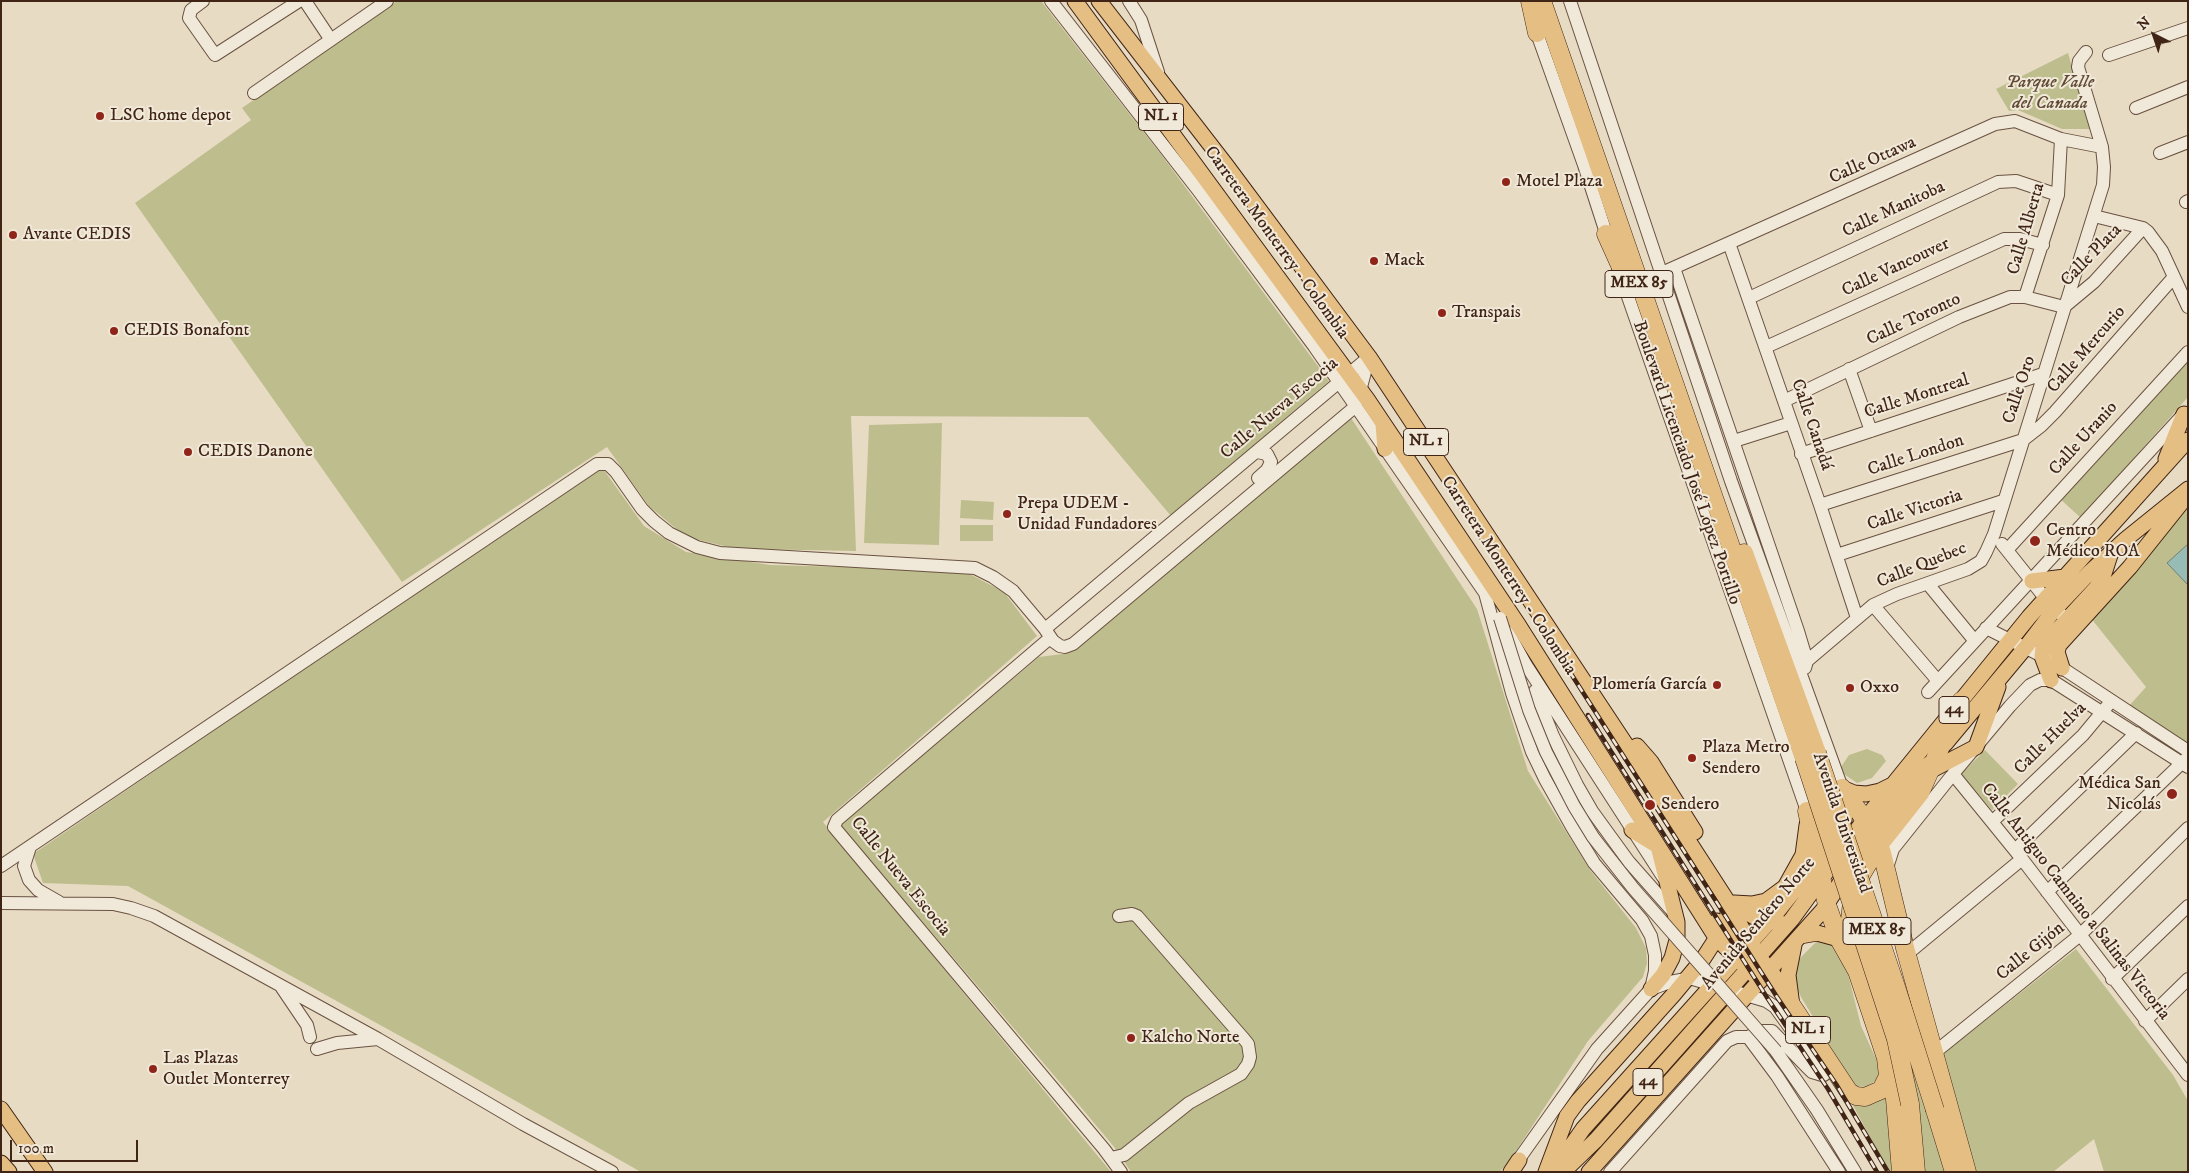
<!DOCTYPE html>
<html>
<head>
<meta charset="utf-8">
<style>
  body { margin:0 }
  #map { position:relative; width:2189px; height:1173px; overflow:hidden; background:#e8dbc3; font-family:"IM FELL DW Pica",serif }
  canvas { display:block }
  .frame { position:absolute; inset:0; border:2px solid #402416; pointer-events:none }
  .north { position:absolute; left:2129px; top:10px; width:50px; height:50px; -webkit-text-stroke:4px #f0e8d8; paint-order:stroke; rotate:319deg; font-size:14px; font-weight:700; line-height:20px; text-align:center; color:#402416 }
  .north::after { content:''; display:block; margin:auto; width:18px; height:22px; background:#402416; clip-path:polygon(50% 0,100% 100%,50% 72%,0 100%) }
  .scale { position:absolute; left:10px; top:1140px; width:128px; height:22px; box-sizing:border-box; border:2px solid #402416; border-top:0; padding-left:6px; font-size:15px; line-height:18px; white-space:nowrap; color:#402416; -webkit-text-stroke:4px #f0e8d8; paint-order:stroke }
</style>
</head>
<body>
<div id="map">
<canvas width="2189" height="1173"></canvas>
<div class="frame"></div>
<div class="north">N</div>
<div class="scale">100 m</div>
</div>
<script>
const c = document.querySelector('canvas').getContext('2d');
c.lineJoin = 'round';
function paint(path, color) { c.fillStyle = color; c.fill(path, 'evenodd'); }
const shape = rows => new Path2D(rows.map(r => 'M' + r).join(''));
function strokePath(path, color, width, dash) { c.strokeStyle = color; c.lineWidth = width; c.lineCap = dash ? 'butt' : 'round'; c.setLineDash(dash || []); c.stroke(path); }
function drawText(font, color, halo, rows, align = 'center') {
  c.font = font + ' "IM FELL DW Pica",serif'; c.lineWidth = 4; c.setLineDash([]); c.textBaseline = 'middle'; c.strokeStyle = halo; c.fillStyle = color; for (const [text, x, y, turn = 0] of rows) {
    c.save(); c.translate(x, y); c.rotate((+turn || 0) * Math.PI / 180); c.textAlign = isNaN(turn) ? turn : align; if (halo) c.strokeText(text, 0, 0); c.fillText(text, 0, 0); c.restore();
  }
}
paint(shape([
  [397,1,1041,1,1163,157,1329,381,1171,516,1088,417,851,416,856,551,748,549,728,547,695,539,680,532,649,506,607,447,402,582,135,203,251,120,242,108],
  [2068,53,2090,129,2062,129,2018,110,2009,111,1996,89],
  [2188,358,2188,397,2081,518,2059,498],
  [1351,418,1477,609,1528,771,1590,870,1636,928,1646,948,1647,963,1643,977,1588,1041,1512,1157,1500,1172,1131,1172,1115,1148,1069,1093,840,825,1039,657,1062,654],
  [942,423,939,545,864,543,869,425],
  [601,466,644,526,686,552,770,565,962,570,1004,592,1037,636,823,822,1111,1172,641,1172,440,1058,128,886,43,883,33,854],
  [961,500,994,502,993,520,960,518],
  [2188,508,2188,745,2128,707,2146,687,2090,617],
  [960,525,993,525,993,541,960,541],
  [1867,749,1882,755,1886,761,1872,778,1857,783,1841,772,1841,767,1849,755],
  [1985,750,2018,784,1992,810,1958,770,1961,765,1966,769],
  [1829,939,1845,962,1861,1026,1878,1063,1878,1079,1866,1087,1853,1086,1825,1040,1824,1035,1801,997,1794,980,1798,961,1803,955,1818,940],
  [2076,949,2173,1075,2188,1101,2188,1172,2104,1172,2094,1139,2053,1172,1974,1172,1938,1058],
  [1905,1031,1948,1172,1924,1172,1919,1107],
  [1887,1093,1894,1141,1891,1172,1889,1172,1849,1098]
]), '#bebd8e');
const water = shape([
  [2188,544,2188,585,2167,563,2188,544]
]);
paint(water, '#97bbb5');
strokePath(water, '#747f75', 1);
const minor = shape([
  [203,1,191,10,189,18,215,55,299,1],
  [305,1,331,40],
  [1051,1,1198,190,1314,346,1485,593,1512,693,1532,752,1545,779,1572,827,1594,863,1642,920,1651,936,1655,955,1655,971,1651,989],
  [1129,1,1141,20,1158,72],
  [1570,1,1731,481,1842,788,1843,795],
  [1534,25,1584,165,1609,242],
  [2109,55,2188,28],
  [254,93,387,1],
  [2136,108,2188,87],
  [2160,153,2188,142],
  [2186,202,2188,201],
  [2094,216,2143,228,2148,232,2162,251,2188,307],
  [1729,243,1820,505,1857,618],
  [1618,268,1807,811,1813,816],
  [1674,268,1798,631,1807,661,1805,668],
  [1662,273,1995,124,2015,121,2061,139,2102,147],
  [2025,297,2058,195,2061,139],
  [1749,298,1998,182,2016,181,2058,195],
  [1766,347,2004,239,2020,239,2043,245],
  [1849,369,1871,431],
  [1784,401,1959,317,2010,297,2025,297,2064,307,2094,282,2143,228],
  [1734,441,1791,423],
  [1257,452,1267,454,1271,462,1267,470,1258,478],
  [1801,454,2043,374],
  [1820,505,2023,440,2041,426,2055,412,2173,278],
  [2002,544,2045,598,2067,620],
  [2007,550,2188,352],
  [1837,555,2003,501],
  [1928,584,1974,640],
  [1873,605,1938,681],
  [1986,628,2050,660,2188,751],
  [1045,629,1369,357],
  [1508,632,1526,665,1663,877],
  [1050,638,837,820,834,827,1104,1149,1121,1172],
  [1807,661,1873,605,1897,594,1968,569,1981,561,1986,552,1994,534,2103,185,2104,167,2102,147,2078,67,2079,61,2086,52],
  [1535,691,1553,736,1577,785,1592,811,1629,862,1675,914],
  [1928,692,2181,417],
  [1953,774,2022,859,2188,1075],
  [1993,821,2083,735,2108,705],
  [30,847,24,866,29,880,38,890,59,902],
  [2015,850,2136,733],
  [1,866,597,464,608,464,616,472,642,509,654,521,669,533,697,547,720,553,975,568,993,577,1013,591,1045,629,1053,641,1060,646,1065,647,1073,644,1356,406,1369,357],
  [1887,868,1893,849,1953,774,2010,706,2030,685,2040,680,2051,680,2188,767],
  [2047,892,2188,757],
  [1,903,113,904,131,908,154,916,378,1039,523,1124,612,1172],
  [1907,954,2022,859],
  [2112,979,2188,906],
  [282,988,307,1025,310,1037],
  [2145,1021,2188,979],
  [1748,1037,1777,1076,1839,1172],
  [317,1049,337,1043,378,1039],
  [1776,1051,1817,1110,1855,1172],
  [1934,1053,2080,935,2188,828],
  [1111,1158,1124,1155,1189,1103,1241,1074,1248,1064,1250,1057,1248,1044,1244,1039,1137,916,1132,914,1119,916],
  [1514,1166,1597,1049,1651,989,1670,982,1686,979,1693,979,1766,1001,1775,1007,1824,1075],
  [1610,1172,1727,1041,1736,1037,1748,1037,1760,1031,1772,1031,1807,1067,1812,1072,1822,1075]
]);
const major = shape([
  [1075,1,1367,399,1519,626,1717,939,1760,981],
  [1099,1,1226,165,1369,357,1636,760,1728,902,1745,934,1769,971],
  [1383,424,1385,449],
  [2166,459,2184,414],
  [2032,581,2065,577],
  [2062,668,2057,652,2059,645,2130,567,2186,497],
  [2051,680,2042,656,2043,649,2051,637,2096,588,2102,580,2111,552],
  [1945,744,2025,648,2055,609,2090,572,2126,539,2188,489],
  [1637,746,1651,762,1695,832],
  [1924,774,1976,747,1998,687],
  [1842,788,1854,793,1866,794,1880,791,1890,786],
  [1632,830,1658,846,1677,922,1677,940,1672,958,1663,975,1651,989],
  [1784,889,1803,855,1807,825],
  [1728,902,1758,919,1769,922,1779,922],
  [1734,903,1752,904,1766,901,1789,884],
  [1717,921,1744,951],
  [1800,936,1817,933,1839,939],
  [1792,1006,1788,975,1794,945],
  [1,1109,45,1172],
  [1,1163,9,1172],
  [1511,1172,1519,1160],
  [1546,1172,1567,1116,1578,1101,1674,994,1703,959,1723,928,1728,916,1728,902],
  [1553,1172,1583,1129,1769,922,1837,837,1844,820,1846,808,1846,799,1843,789],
  [1563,1172,1596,1140,1792,919,1865,819,2029,617,2188,440],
  [1589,1172,1823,910,1869,837,1929,764]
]);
const highway = shape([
  [1530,1,1537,33],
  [1542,1,1804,758],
  [1606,234,1624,274],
  [1744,553,1817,753],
  [1842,788,1873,831,1882,853,1905,948,1967,1172],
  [1856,960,1850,920,1852,902,1857,882,1879,845,1920,793,1961,701],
  [1769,971,1849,1092,1856,1096,1865,1097,1881,1090,1888,1076,1886,1058,1857,971,1839,939,1827,905,1807,811],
  [1889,1070,1895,1099,1901,1172],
  [1910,1104,1916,1172],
  [1935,1110,1954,1172]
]);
strokePath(minor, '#6a5241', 14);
strokePath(major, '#402416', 17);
strokePath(highway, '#402416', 19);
strokePath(minor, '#f0e8d8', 12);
strokePath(major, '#e4be82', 15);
strokePath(highway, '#e4be82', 18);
const rail = shape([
  [1561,658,1777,997,1836,1084,1888,1172],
  [1588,715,1768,999,1828,1089,1877,1172]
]);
strokePath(rail, '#402416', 4.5);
strokePath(rail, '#f0e8d8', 2.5, [8]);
const minorBridge = shape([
  [1500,618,1529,710,1546,752,1574,806,1593,837,1633,888,1776,1051]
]);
const highwayBridge = shape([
  [1817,753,1896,987,1935,1110],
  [1804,758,1896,1039,1910,1104]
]);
strokePath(minorBridge, '#6a5241', 14, []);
strokePath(highwayBridge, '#402416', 19, []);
strokePath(minorBridge, '#f0e8d8', 12);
strokePath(highwayBridge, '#e4be82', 18);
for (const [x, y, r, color] of [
  [100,116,5,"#8f2418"],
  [1506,182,5,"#8f2418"],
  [13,235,5,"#8f2418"],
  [1374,261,5,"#8f2418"],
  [1442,313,5,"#8f2418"],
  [114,331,5,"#8f2418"],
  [188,452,5,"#8f2418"],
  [1007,514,5,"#8f2418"],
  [2035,541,6,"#8f2418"],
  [1717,685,5,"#8f2418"],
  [1850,688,5,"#8f2418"],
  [1692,758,5,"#8f2418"],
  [2172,794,6,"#8f2418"],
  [1650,805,6,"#8f2418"],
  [1131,1038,5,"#8f2418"],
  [153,1069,5,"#8f2418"]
]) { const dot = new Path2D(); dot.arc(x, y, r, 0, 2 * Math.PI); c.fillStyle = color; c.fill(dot); strokePath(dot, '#f0e8d8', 2); }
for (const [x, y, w] of [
  [1161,117,45],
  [1639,284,68],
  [1426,442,45],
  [1954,710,30],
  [1877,931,68],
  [1808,1030,45],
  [1648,1082,30]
]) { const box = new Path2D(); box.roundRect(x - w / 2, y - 13.5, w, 27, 4); c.fillStyle = '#f0e8d8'; c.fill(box); strokePath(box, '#402416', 1); }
drawText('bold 16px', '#402416', null, [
  ["NL 1",1161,117],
  ["MEX 85",1639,284],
  ["NL 1",1426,442],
  ["44",1954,710],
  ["MEX 85",1877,931],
  ["NL 1",1808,1030],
  ["44",1648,1082]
]);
drawText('italic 18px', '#604a34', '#f0e8d8', [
  ["Parque Valle",2050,83],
  ["del Canada",2050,104]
]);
drawText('18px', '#402416', '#f0e8d8', [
  ["LSC home depot",110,116],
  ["Motel Plaza",1516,182],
  ["Avante CEDIS",23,235],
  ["Mack",1384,261],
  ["Transpais",1452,313],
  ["CEDIS Bonafont",124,331],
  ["CEDIS Danone",198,452],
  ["Prepa UDEM -",1017,504],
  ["Unidad Fundadores",1017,525],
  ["Centro",2046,531],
  ["Médico ROA",2046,552],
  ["Plomería García",1707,685,"right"],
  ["Oxxo",1860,688],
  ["Plaza Metro",1702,748],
  ["Sendero",1702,769],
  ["Médica San",2161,784,"right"],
  ["Nicolás",2161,805,"right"],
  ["Sendero",1661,805],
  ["Kalcho Norte",1141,1038],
  ["Las Plazas",163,1059],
  ["Outlet Monterrey",163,1080]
], 'left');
drawText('18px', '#402416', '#f0e8d8', [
  ["Calle Ottawa",1873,161,-24],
  ["Calle Manitoba",1894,210,-25],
  ["Calle Alberta",2027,229,-74],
  ["Carretera Monterrey - Colombia",1276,243,54],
  ["Calle Plata",2092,256,-46],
  ["Calle Vancouver",1896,268,-25],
  ["Calle Toronto",1914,320,-25],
  ["Calle Mercurio",2087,350,-49],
  ["Calle Oro",2020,390,-72],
  ["Calle Montreal",1917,397,-18],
  ["Calle Nueva Escocia",1280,409,-40],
  ["Calle Canadá",1811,425,71],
  ["Calle Uranio",2084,439,-48],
  ["Calle London",1916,456,-18],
  ["Boulevard Licenciado José López Portillo",1686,463,71],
  ["Calle Victoria",1915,511,-18],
  ["Calle Quebec",1922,566,-22],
  ["Carretera Monterrey - Colombia",1508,576,57],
  ["Calle Huelva",2051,739,-45],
  ["Avenida Universidad",1841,823,71],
  ["Calle Nueva Escocia",900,877,51],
  ["Calle Antiguo Camnino a Salinas Victoria",2075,902,52],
  ["Avenida Sendero Norte",1759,924,-50],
  ["Calle Gijón",2031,952,-39]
]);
</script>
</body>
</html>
